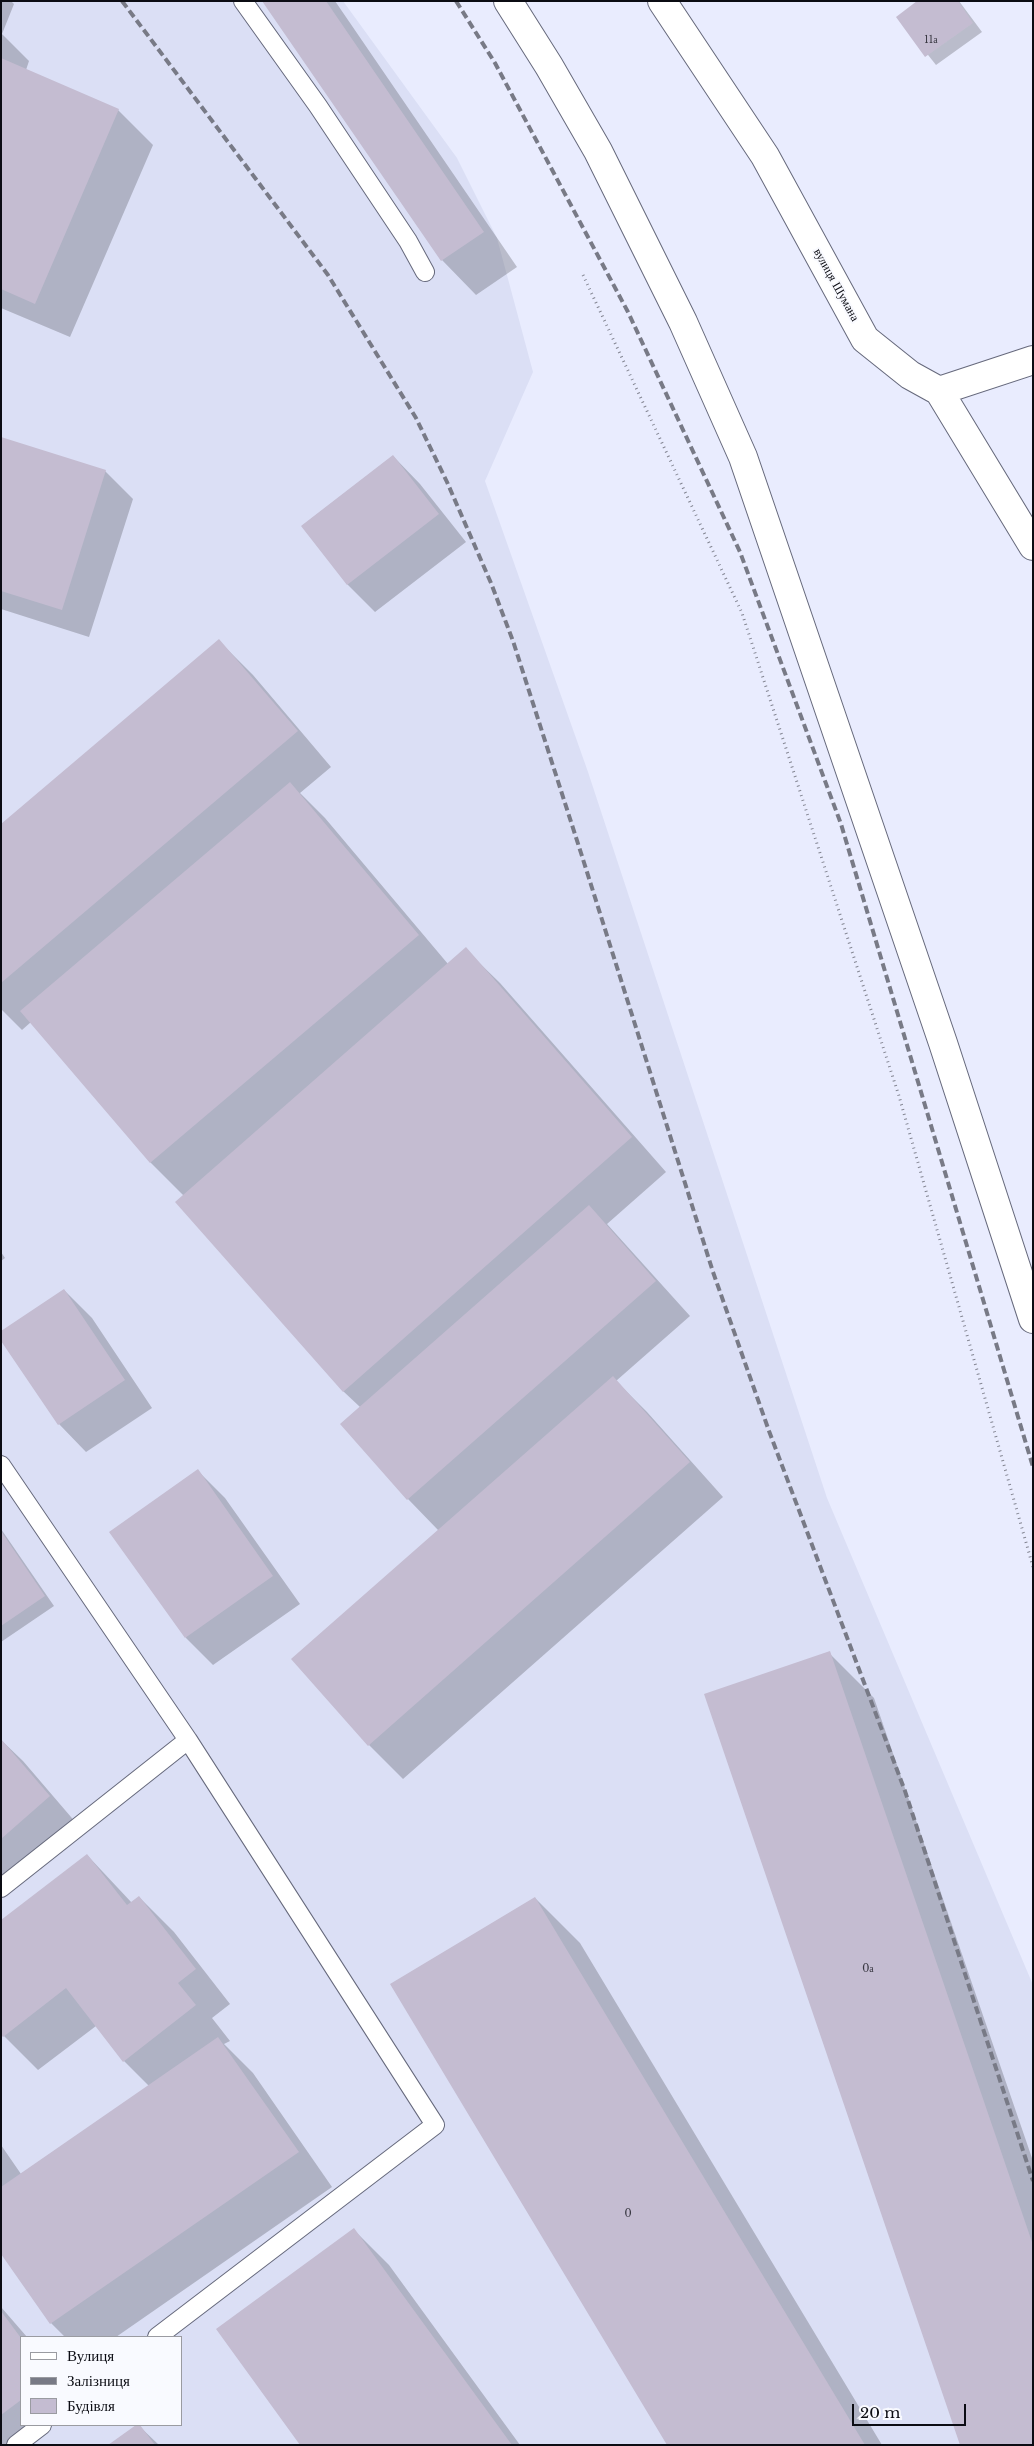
<!DOCTYPE html>
<html>
<head>
<meta charset="utf-8">
<style>
  body { margin:0 }
  #map { position:relative; width:1034px; height:2446px; overflow:hidden; background:#e9ecfe; font-family:"Libre Baskerville",serif }
  canvas { display:block }
  .frame { position:absolute; inset:0; border:2px solid #0b0c13; pointer-events:none }
  .legend { position:absolute; left:20px; top:2336px; width:162px; height:90px; box-sizing:border-box; background:#f9faff; border:1px solid #9a9ba1; margin:0; padding:6px 9px; list-style:none; font-size:15px; color:#0b0c13 }
  .legend li { display:flex; align-items:center; gap:10px; height:25px }
  .legend b { width:25px; border:1px solid #9a9ba1 }
  .scale { position:absolute; left:852px; top:2404px; width:114px; height:22px; box-sizing:border-box; border:2px solid #0b0c13; border-top:0; padding-left:6px; font-size:15px; line-height:18px; white-space:nowrap; color:#0b0c13; -webkit-text-stroke:4px #f9faff; paint-order:stroke }
</style>
</head>
<body>
<div id="map">
<canvas width="1034" height="2446"></canvas>
<div class="frame"></div>
<ul class="legend">
<li><b style="height:6px;background:#fff"></b>Вулиця</li>
<li><b style="height:6px;background:#787a86"></b>Залізниця</li>
<li><b style="height:14px;background:#c4bcd1"></b>Будівля</li>
</ul>
<div class="scale">20 m</div>
</div>
<script>
const c = document.querySelector('canvas').getContext('2d');
c.lineJoin = 'round';
function paint(path, color) { c.fillStyle = color; c.fill(path, 'evenodd'); }
const shape = rows => new Path2D(rows.map(r => 'M' + r).join(''));
function strokePath(path, color, width, dash) { c.strokeStyle = color; c.lineWidth = width; c.lineCap = dash ? 'butt' : 'round'; c.setLineDash(dash || []); c.stroke(path); }
function drawText(font, color, halo, rows, align = 'center') {
  c.font = font + ' "Libre Baskerville",serif'; c.lineWidth = 4; c.setLineDash([]); c.textBaseline = 'middle'; c.strokeStyle = halo; c.fillStyle = color; for (const [text, x, y, turn = 0] of rows) {
    c.save(); c.translate(x, y); c.rotate((+turn || 0) * Math.PI / 180); c.textAlign = isNaN(turn) ? turn : align; if (halo) c.strokeText(text, 0, 0); c.fillText(text, 0, 0); c.restore();
  }
}
paint(shape([
  [1,1,343,1,457,158,497,238,533,372,485,481,588,772,827,1498,1033,1985,1033,2445,1,2445],
  [21,2337,181,2337,181,2425,21,2425]
]), '#dbdff5');
paint(shape([
  [1,1,11,1,14,4,2,34,29,61,26,70,118,110,153,145,70,337,1,308],
  [264,1,335,1,517,267,476,295,442,260],
  [919,1,959,1,982,32,936,65,898,17],
  [1,438,105,471,133,499,89,637,1,609],
  [393,456,420,484,466,542,375,612,348,585,302,526],
  [219,641,253,675,331,767,300,793,325,818,448,964,465,949,500,983,666,1172,607,1224,690,1316,616,1381,647,1412,723,1497,403,1779,369,1745,439,1531,408,1499,342,1424,360,1407,343,1391,184,1196,151,1163,31,1022,22,1030,1,1009,1,825],
  [1,1252,5,1258,1,1261],
  [64,1290,92,1318,152,1408,86,1452,59,1424],
  [198,1471,225,1498,300,1604,213,1665,186,1638],
  [1,1529,54,1606,1,1642],
  [829,1653,874,1698,1033,2161,1033,2445],
  [1,1740,23,1761,77,1824,1,1889],
  [87,1855,132,1903,139,1897,174,1932,230,2004,212,2018,230,2041,224,2044,253,2073,332,2187,116,2337,65,2337,51,2323,1,2252,1,2145,21,2174,149,2086,124,2061,96,2026,38,2070,4,2036],
  [535,1898,580,1943,882,2445,669,2445],
  [354,2230,389,2265,520,2445,302,2445],
  [1,2307,27,2337,21,2337,21,2425,52,2425,25,2445,1,2445],
  [138,2425,159,2445,110,2445]
]), '#0003');
paint(shape([
  [262,1,326,1,484,232,441,261],
  [917,1,958,1,973,23,925,57,896,17],
  [1,58,119,109,35,304,1,289],
  [1,437,106,470,62,610,1,591],
  [393,455,439,514,347,585,301,526],
  [219,639,298,731,1,983,1,824],
  [290,782,419,935,150,1163,20,1011],
  [466,947,632,1137,343,1392,175,1202],
  [589,1205,656,1281,407,1500,340,1424],
  [64,1289,125,1380,58,1425,1,1341,1,1331],
  [613,1376,690,1462,368,1746,291,1659],
  [198,1469,273,1576,185,1638,109,1532],
  [1,1531,45,1596,1,1626],
  [830,1651,1033,2245,1033,2445,960,2445,704,1694],
  [1,1739,50,1796,1,1839],
  [87,1854,127,1905,139,1896,196,1969,178,1983,196,2005,123,2062,66,1988,3,2037,1,2035,1,1920],
  [535,1897,865,2445,667,2445,390,1984],
  [218,2037,299,2152,50,2324,1,2254,1,2187],
  [354,2228,512,2445,300,2445,216,2329],
  [1,2311,21,2338,21,2400,1,2415],
  [136,2425,140,2425,155,2445,108,2445]
]), '#c4bcd1');
const lane = shape([
  [243,1,318,106,408,241,425,272],
  [1,1465,188,1740,1,1888],
  [157,2337,435,2125,188,1740],
  [16,2445,42,2425]
]);
const street = shape([
  [508,1,549,66,598,151,683,322,743,457,943,1043,1033,1319],
  [662,1,765,156,865,339,910,375,939,391,1033,546],
  [939,391,1033,360]
]);
strokePath(lane, '#66697c', 20);
strokePath(street, '#66697c', 30);
strokePath(shape([
  [583,275,742,613,899,1096,1033,1567]
]), '#848693', 3, [1, 4]);
strokePath(lane, '#fff', 18);
strokePath(street, '#fff', 28);
strokePath(shape([
  [122,1,328,275,416,418,447,482,491,583,513,641,581,853,713,1272,769,1431,905,1791,1033,2181],
  [456,1,495,63,628,312,740,552,841,824,1033,1467]
]), '#787a86', 4, [8, 4]);
drawText('10px', '#393842', null, [
  ["11а",931,40],
  ["0а",868,1969],
  ["0",628,2214]
]);
drawText('12px', '#0b0c13', '#f9faff', [
  ["вулиця Шумана",836,285,61]
]);
</script>
</body>
</html>
